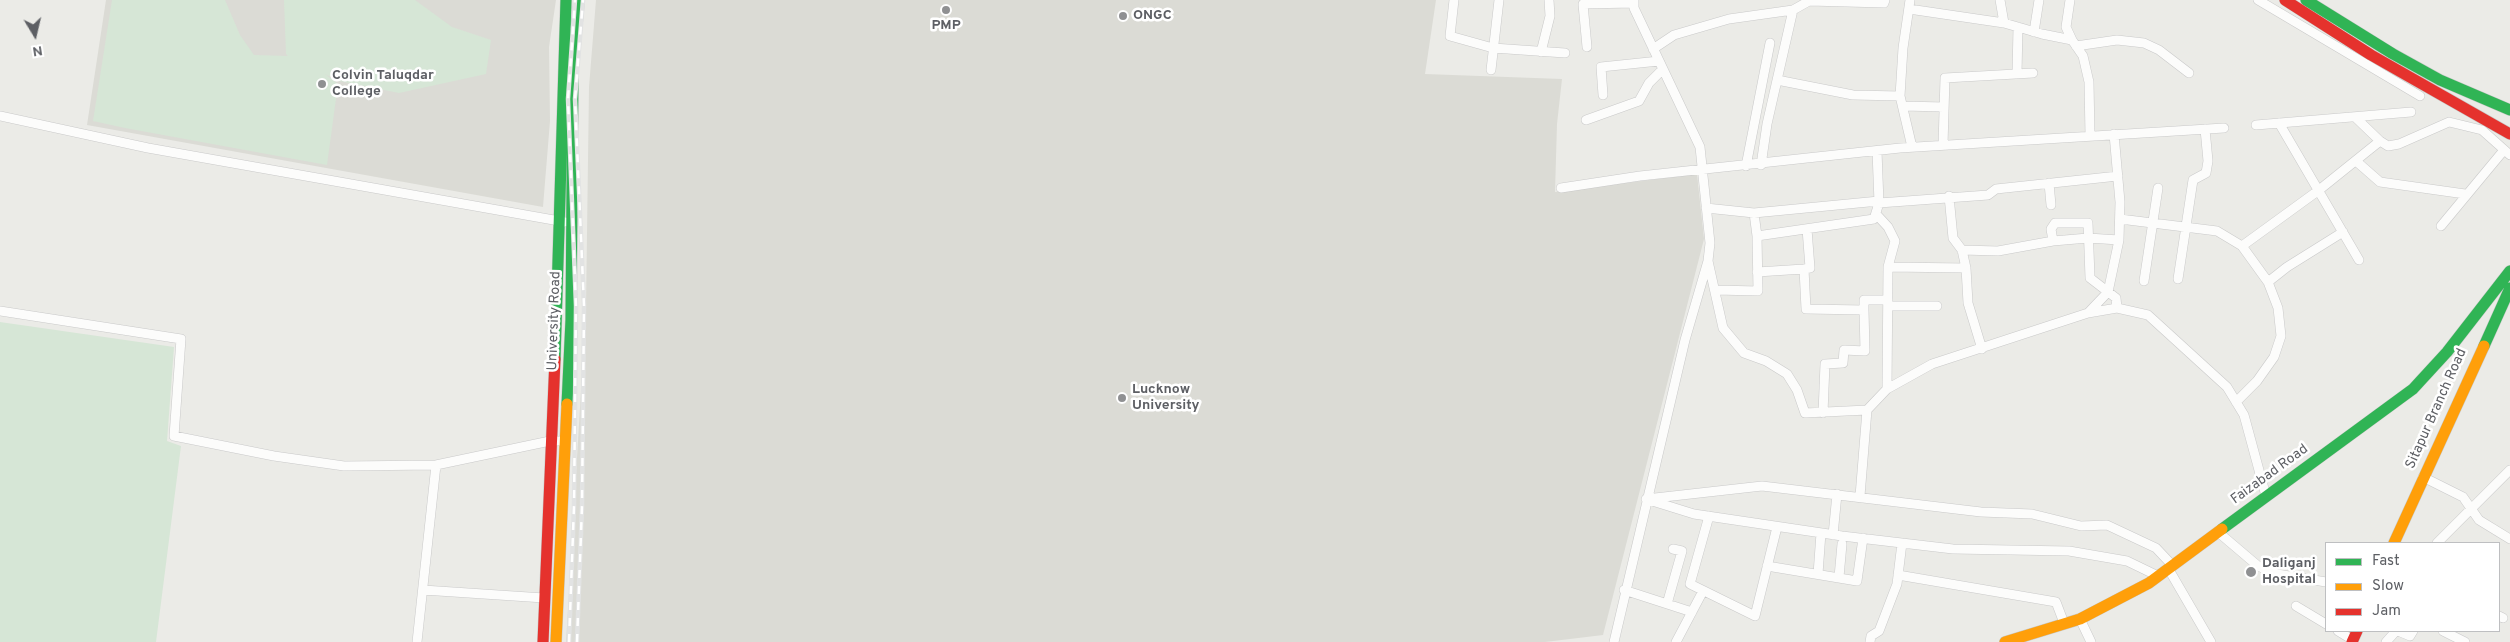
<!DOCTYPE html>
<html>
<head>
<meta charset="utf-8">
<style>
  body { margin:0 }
  #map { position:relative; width:2510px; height:642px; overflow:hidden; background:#ebebe7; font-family:Overpass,sans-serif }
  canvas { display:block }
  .legend { position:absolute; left:2325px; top:542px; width:175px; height:90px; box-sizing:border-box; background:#fff; border:1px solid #bebfc1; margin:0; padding:6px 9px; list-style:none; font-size:15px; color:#5d5f64 }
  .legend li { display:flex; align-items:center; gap:10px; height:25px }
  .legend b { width:25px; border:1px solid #bebfc1 }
  .north { position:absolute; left:10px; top:10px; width:50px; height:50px; -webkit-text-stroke:4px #fff; paint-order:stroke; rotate:171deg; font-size:14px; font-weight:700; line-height:20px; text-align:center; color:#5d5f64 }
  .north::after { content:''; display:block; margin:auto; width:18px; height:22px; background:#5d5f64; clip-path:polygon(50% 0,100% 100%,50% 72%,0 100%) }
</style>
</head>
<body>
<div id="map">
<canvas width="2510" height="642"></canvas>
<ul class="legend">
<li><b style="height:6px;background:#30b455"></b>Fast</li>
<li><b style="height:6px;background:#ff9f0a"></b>Slow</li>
<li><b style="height:6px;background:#e5322d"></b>Jam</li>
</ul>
<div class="north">N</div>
</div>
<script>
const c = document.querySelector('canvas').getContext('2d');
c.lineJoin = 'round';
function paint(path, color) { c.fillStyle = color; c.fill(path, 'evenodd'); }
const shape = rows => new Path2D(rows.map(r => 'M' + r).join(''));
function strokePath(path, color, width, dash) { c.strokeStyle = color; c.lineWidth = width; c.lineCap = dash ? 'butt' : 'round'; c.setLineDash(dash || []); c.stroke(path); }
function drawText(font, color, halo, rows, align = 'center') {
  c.font = font + ' Overpass,sans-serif'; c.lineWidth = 5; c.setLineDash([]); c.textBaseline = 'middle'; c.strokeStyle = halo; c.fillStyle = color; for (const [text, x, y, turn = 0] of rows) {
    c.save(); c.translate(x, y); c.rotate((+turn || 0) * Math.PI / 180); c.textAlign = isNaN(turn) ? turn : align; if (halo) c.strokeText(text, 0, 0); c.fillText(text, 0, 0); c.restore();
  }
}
paint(shape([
  [106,0,556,0,549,47,550,121,543,207,87,125],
  [596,0,1436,0,1425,74,1562,79,1557,124,1555,192,1697,174,1704,239,1603,635,1545,642,566,642,586,307,589,87]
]), '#dbdbd5');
paint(shape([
  [112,0,225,0,240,35,254,55,288,56,286,54,284,0,415,0,452,27,491,40,486,74,399,93,339,81,325,74,338,84,327,165,125,128,93,121],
  [0,322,174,347,167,441,181,446,156,642,0,642]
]), '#d6e6d6');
const street = shape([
  [1454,0,1450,36,1493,48,1565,53],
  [1910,0,1903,48,1900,96,1912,147],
  [2000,0,2004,23],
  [2070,0,2066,27,2072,40],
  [2258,0,2420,96],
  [1909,9,2004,23,2042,34,2072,40,2083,56,2089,82,2090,136],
  [2034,32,2039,0],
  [2076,46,2117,40,2144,43,2159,50,2189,73],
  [1587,47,1583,4,1634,3],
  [1653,49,1674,35,1729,19,1793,10,1809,1,1884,3,1885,0],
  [1541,52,1550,16,1549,0],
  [1491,70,1499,0],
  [2017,74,2018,27],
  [1777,80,1853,95,1900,96],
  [1603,95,1601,67,1659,61],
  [1903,106,1944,107],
  [0,116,148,148,565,222],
  [1586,120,1639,101,1649,83,1663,69],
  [2279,123,2359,260],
  [2256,125,2411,112],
  [2380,141,2388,146,2399,144,2449,122,2482,130,2510,155],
  [1943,145,1945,78,2033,73],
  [2356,161,2380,182,2465,194],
  [1761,165,1767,124,1793,10],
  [1746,166,1770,43],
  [2049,183,2051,205],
  [1561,188,1640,176,1900,148,2224,128],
  [1949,196,1953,238,1962,250,1966,268,1968,303,1982,349],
  [1879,203,1988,195,1996,189,2118,176],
  [1706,208,1754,213,1879,201],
  [1876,214,1888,227,1895,241,1888,267,1887,389],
  [2120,219,2217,231,2242,246,2268,282,2278,308,2281,336,2274,357,2257,381,2236,402],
  [2441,226,2504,150],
  [1757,236,1874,219,1879,203,1877,151],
  [2053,241,2051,229,2055,223,2088,223,2090,278,2116,298,2117,308],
  [2242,246,2319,190,2380,141,2355,117],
  [1962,250,1998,251,2053,241,2088,238,2119,240],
  [1708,261,1723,328,1744,353,1766,361,1787,374,1797,390,1805,413,1867,410],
  [1888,267,1966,268],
  [1804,269,1810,268,1807,229],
  [1757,272,1804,269,1806,309,1864,310,1864,300,1888,300],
  [2178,279,2193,180,2206,173,2208,161,2205,129],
  [2144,281,2158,188],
  [2268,282,2287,267,2343,232],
  [1716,290,1758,291,1757,236,1754,213],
  [1889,306,1937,306],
  [0,311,181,339,174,436,274,456,344,466,436,465,550,441,565,441],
  [2088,313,2108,292,2119,240,2120,202,2114,134],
  [1823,413,1825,364,1843,363,1844,350,1865,351,1864,310],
  [2423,477,2463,497,2479,520,2510,539],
  [1860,496,1867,410,1887,389,1932,364,2088,313,2117,308,2148,315,2227,387,2244,415,2266,496],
  [1646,499,1762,486,1981,512,2032,514,2081,526,2107,525,2156,548,2172,565],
  [1649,500,1694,514,1842,536,1953,549,2069,551,2127,561,2158,576],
  [1709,516,1690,584,1755,616,1777,527],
  [2218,532,2258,566,2277,574,2326,582],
  [1833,535,1837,494],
  [2437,543,2510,470],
  [1767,566,1857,581,1863,538],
  [2168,568,2211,642],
  [1818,574,1821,533],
  [1898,575,2056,602,2064,623],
  [1839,577,1842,544],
  [423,590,544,598],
  [1624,590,1692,612],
  [1667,604,1682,551,1673,549],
  [2296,606,2326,624],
  [2499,616,2503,618],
  [2080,619,2091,642],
  [2338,631,2353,640],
  [2398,631,2410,636,2413,631],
  [2443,631,2465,642],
  [417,642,436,465],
  [1614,642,1685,340,1708,261,1710,243,1700,147,1634,8,1634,0],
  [1676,642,1703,591],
  [1870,642,1871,636,1879,631,1897,584,1902,543],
  [2386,642,2396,631]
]);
const fast = shape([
  [2306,0,2393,54,2440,80,2510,110],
  [2484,346,2510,288],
  [555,359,566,0],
  [567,404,571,320,573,68,579,0],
  [2222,529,2413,389,2447,352,2510,271]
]);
const slow = shape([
  [2394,543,2484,346],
  [556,642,567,404],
  [2005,642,2080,619,2149,583,2222,529]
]);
const jam = shape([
  [2285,0,2371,55,2510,134],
  [543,642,555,359],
  [2352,642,2357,631]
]);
strokePath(street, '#c9c9c9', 10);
strokePath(fast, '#c7c8c7', 12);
strokePath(slow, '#c7c8c7', 12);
strokePath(jam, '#c7c8c7', 12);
strokePath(street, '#fcfcfb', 9);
strokePath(fast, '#30b455', 11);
strokePath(slow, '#ff9f0a', 11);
strokePath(jam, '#e5322d', 11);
const rail = shape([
  [569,642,574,506,576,306,568,99,575,0],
  [577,642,582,506,584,306,575,99,583,0]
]);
strokePath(rail, '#e2e3e3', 4.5);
strokePath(rail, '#fff', 2.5, [8]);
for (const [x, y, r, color] of [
  [946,10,5,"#8f9092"],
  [1123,16,5,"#8f9092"],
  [322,84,5,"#8f9092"],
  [1122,398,5,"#8f9092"],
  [2251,572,6,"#8f9092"]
]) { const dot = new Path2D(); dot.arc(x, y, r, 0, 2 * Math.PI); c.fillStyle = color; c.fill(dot); strokePath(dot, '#fff', 2); }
drawText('bold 14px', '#5d5f64', '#fff', [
  ["ONGC",1133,16],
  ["PMP",946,26,"center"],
  ["Colvin Taluqdar",332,76],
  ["College",332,92],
  ["Lucknow",1132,390],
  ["University",1132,406],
  ["Daliganj",2262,564],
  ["Hospital",2262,580]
], 'left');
drawText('14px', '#5d5f64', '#fff', [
  ["University Road",555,321,-88],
  ["Sitapur Branch Road",2437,409,-66],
  ["Faizabad Road",2270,475,-36]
]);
</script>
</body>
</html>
